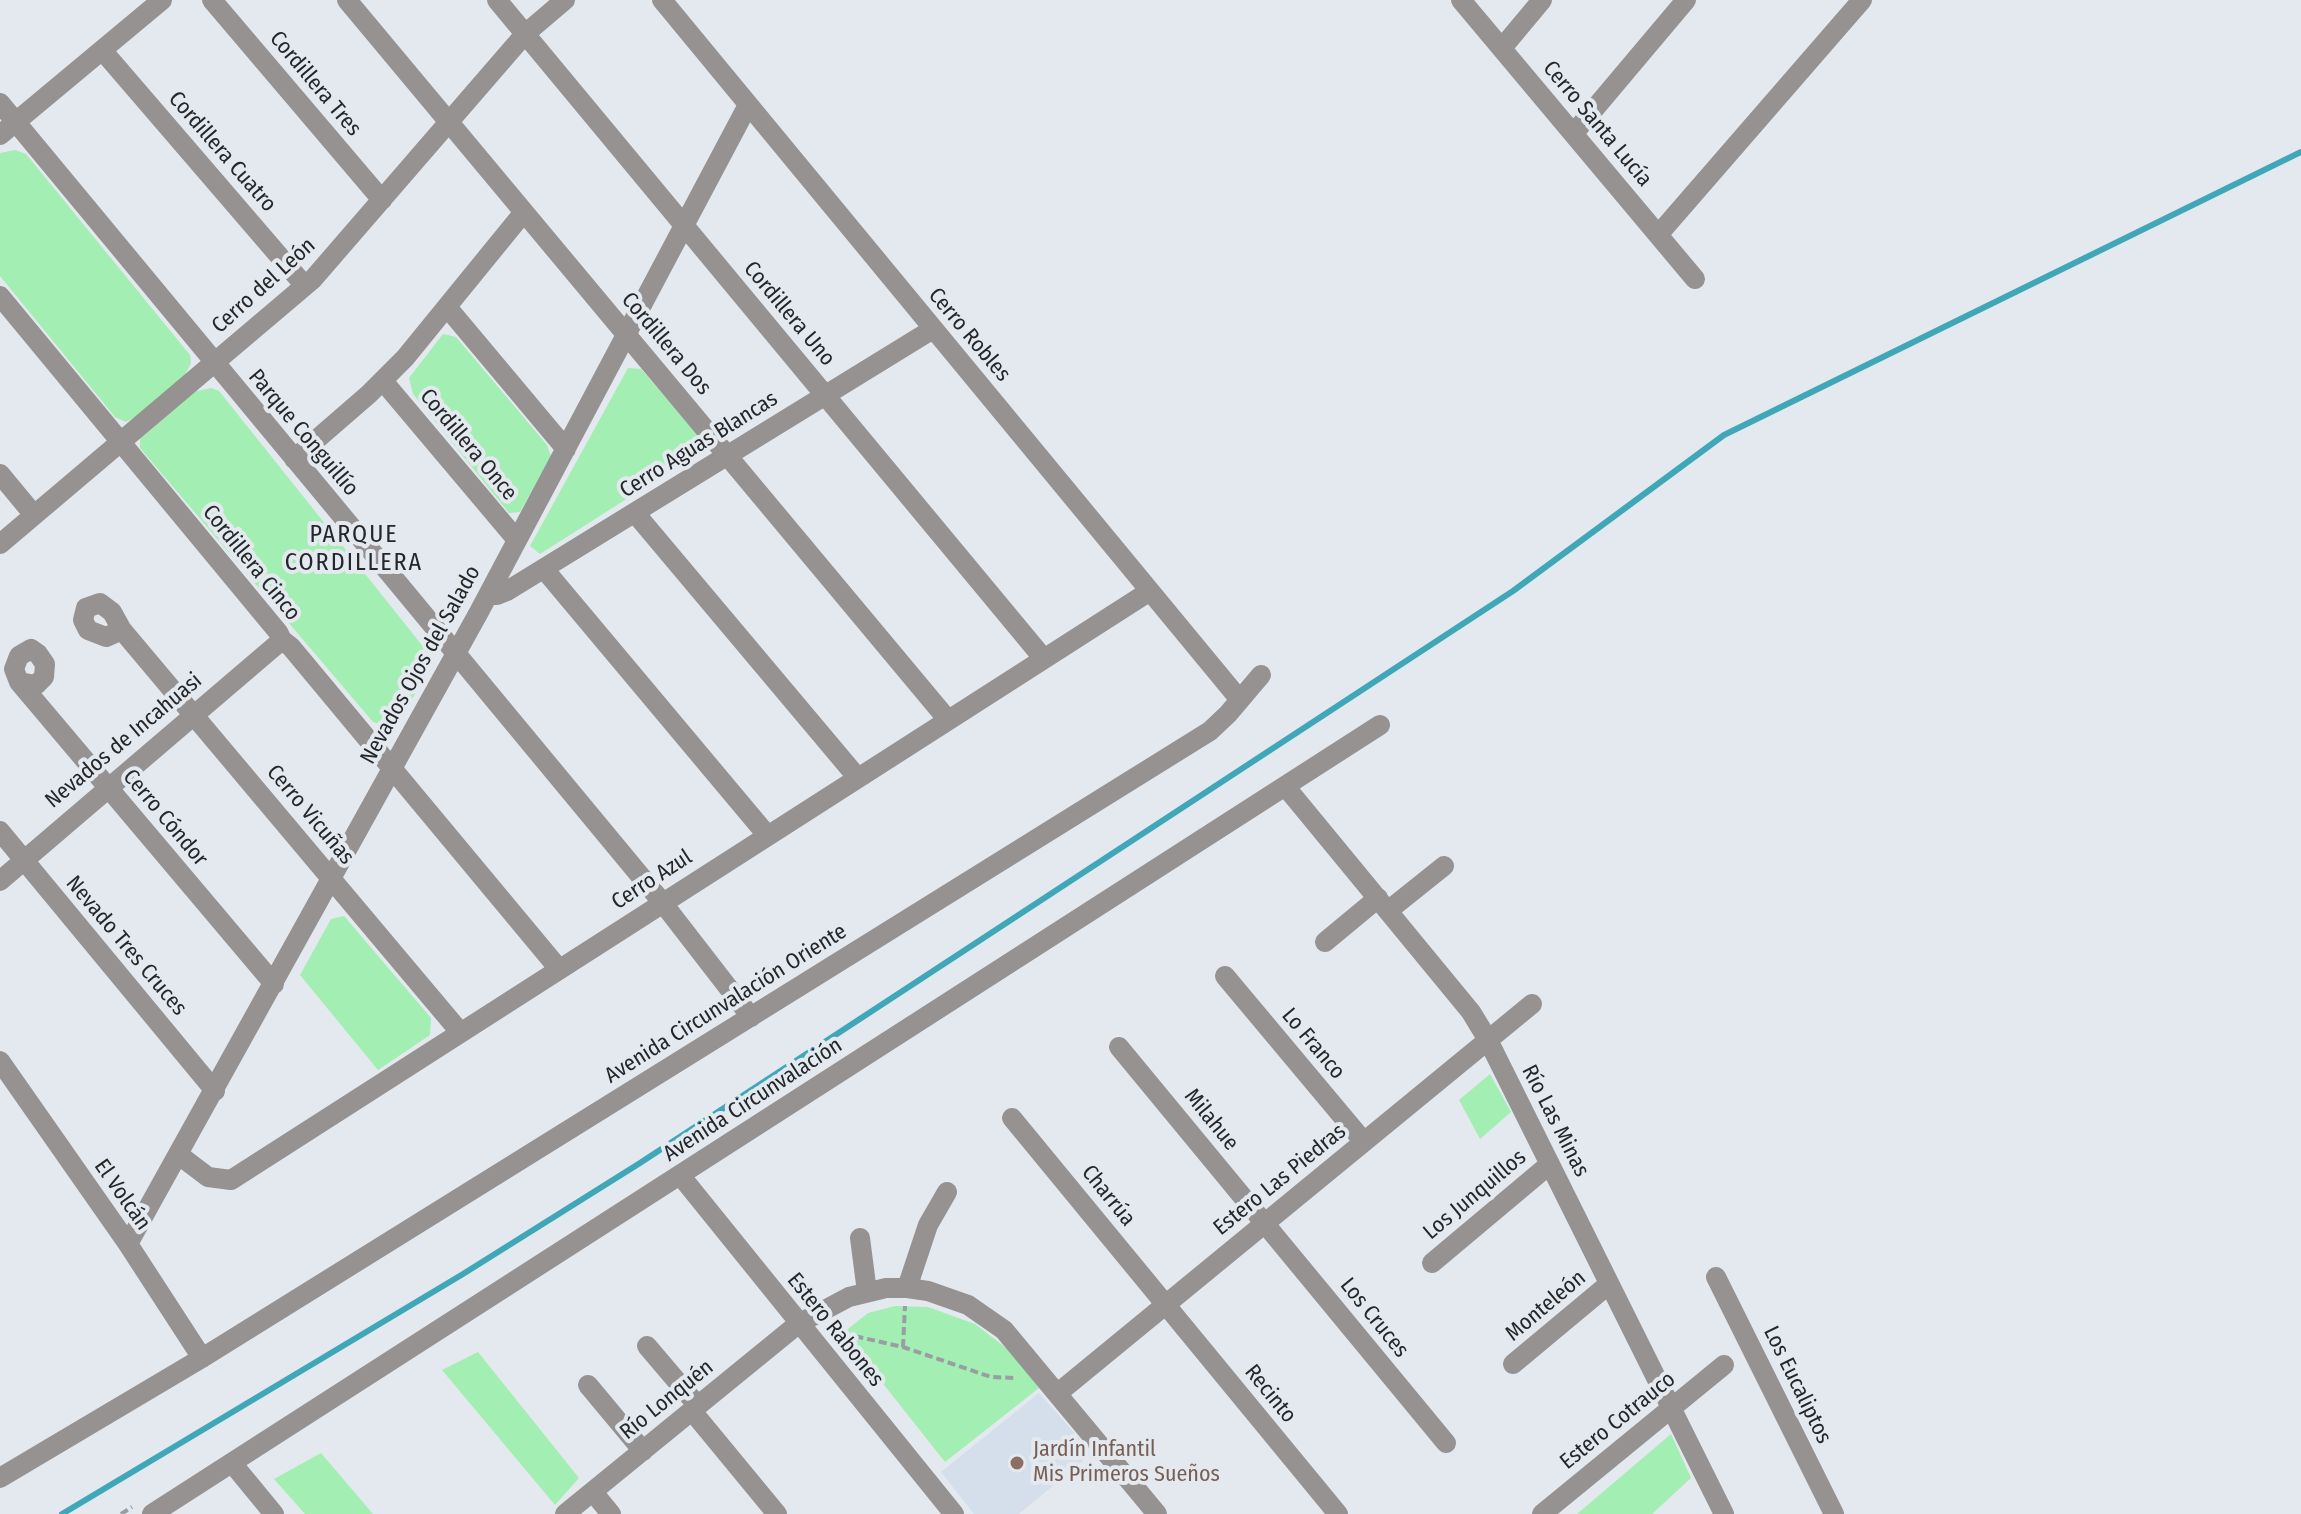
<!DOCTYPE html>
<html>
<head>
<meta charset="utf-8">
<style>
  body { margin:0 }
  canvas { display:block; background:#e3e9ef }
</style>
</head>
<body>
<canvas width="2301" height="1514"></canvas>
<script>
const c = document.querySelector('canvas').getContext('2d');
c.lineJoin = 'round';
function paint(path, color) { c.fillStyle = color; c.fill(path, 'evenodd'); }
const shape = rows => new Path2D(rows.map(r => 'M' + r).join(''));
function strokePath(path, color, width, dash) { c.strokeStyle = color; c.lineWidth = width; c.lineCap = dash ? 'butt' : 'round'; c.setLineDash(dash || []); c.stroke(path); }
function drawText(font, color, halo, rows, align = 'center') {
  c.font = font + ' "Fira Sans Condensed",sans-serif'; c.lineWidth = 8; c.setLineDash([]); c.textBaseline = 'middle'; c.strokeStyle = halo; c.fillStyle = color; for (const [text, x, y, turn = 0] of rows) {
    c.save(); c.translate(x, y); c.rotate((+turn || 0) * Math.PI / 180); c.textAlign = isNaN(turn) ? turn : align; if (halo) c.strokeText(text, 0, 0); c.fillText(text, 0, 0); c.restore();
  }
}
paint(shape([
  [1039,1393,1092,1453,1019,1514,974,1514,941,1472]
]), '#d4dfeb');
paint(shape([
  [15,150,26,154,190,355,191,363,184,377,139,415,126,422,115,417,0,276,0,153],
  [443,334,456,337,547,445,551,456,520,512,509,513,413,394,409,378],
  [628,368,641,369,701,439,694,456,540,554,530,546],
  [211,388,219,391,429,654,428,673,394,728,373,722,140,448,140,439,193,392],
  [344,916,431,1018,430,1035,378,1070,300,975,331,919],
  [1490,1074,1511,1112,1480,1139,1459,1100],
  [895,1306,928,1307,975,1324,1010,1351,1039,1388,945,1462,843,1333,868,1313],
  [478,1352,579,1478,555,1505,442,1370],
  [1671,1434,1691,1478,1652,1514,1577,1514],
  [321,1453,373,1514,305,1514,274,1479]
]), '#a3eeb2');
strokePath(shape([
  [62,1514,463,1274,640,1163,1513,591,1724,435,2301,152]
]), '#40a7b8', 6);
strokePath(shape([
  [832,1331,903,1347,991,1377,1016,1378],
  [903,1347,905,1306],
  [121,1514,132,1507]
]), '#9a9ea3', 4, [8, 4]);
strokePath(shape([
  [212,0,382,200],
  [347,0,948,720],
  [497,0,1044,659],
  [662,0,1240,700],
  [1461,0,1695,279],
  [1502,48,1542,0],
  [102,50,305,286],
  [0,103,662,902,751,1017],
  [1574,133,1686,0],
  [0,135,162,0],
  [1658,235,1862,0],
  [0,296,278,632,282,640,291,647,559,969],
  [447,307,566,449],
  [383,381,517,540],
  [294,459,369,394,405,358,524,212],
  [0,474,34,515],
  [635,513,857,777],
  [0,544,313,279,525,34,565,0],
  [544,569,767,835],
  [489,594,497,595,507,591,933,329],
  [122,630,106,637,88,630,83,620,86,608,100,603,112,612,122,630,460,1032],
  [19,682,36,685,44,677,45,664,38,654,31,649,19,656,14,669,19,682,274,984],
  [1285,786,1471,1012,1488,1040,1724,1514],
  [0,831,215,1091],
  [0,881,282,640],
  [1389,910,1444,866],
  [1325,942,1378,898],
  [1225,976,1364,1142],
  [1119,1047,1446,1443],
  [0,1061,128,1244,202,1358],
  [1012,1118,1338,1514],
  [179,1155,208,1177,231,1180,1150,591],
  [680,1175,954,1514],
  [860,1238,867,1292],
  [128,1244,479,612,748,105],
  [1432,1263,1550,1164],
  [1716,1277,1834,1514],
  [907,1288,928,1225,947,1192],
  [647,1346,698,1406],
  [1513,1364,1609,1284],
  [588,1385,643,1451],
  [1058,1393,1532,1004],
  [692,1411,777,1514],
  [232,1463,274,1514],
  [0,1478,202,1358,1210,731,1228,714,1261,675],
  [593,1492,611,1514],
  [152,1514,1380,725],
  [565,1514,798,1324,849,1297,886,1288,907,1288,928,1291,968,1305,1004,1330,1157,1514],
  [1542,1514,1724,1365]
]), '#969292', 20);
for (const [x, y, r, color] of [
  [1017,1463,8,"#8d6e63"]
]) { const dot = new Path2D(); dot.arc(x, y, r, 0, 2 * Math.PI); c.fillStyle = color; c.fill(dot); strokePath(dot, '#e3e9ef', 3); }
drawText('22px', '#242628', '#e3e9ef', [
  ["Cordillera Tres",315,84,50],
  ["Cerro Santa Lucía",1597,124,50],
  ["Cordillera Cuatro",222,152,49],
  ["Cerro del León",264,286,-42],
  ["Cordillera Uno",789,314,50],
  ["Cerro Robles",969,335,50],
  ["Cordillera Dos",666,344,50],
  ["Parque Conguillío",303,433,50],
  ["Cordillera Once",468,445,50],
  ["Cerro Aguas Blancas",699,445,-32],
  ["Cordillera Cinco",251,563,51],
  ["Nevados Ojos del Salado",421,665,-61],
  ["Nevados de Incahuasi",124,741,-40],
  ["Cerro Vicuñas",310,815,50],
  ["Cerro Cóndor",165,818,50],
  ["Cerro Azul",652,880,-33],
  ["Nevado Tres Cruces",126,946,50],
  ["Avenida Circunvalación Oriente",726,1004,-32],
  ["Lo Franco",1313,1044,50],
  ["Avenida Circunvalación",753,1100,-33],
  ["Milahue",1211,1120,51],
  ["Río Las Minas",1555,1121,63],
  ["Estero Las Piedras",1280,1180,-39],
  ["El Volcán",122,1195,55],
  ["Los Junquillos",1475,1195,-40],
  ["Charrúa",1108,1196,51],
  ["Monteleón",1546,1306,-40],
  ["Los Cruces",1374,1318,51],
  ["Estero Rabones",835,1330,51],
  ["Los Eucaliptos",1797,1385,64],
  ["Recinto",1270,1394,51],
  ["Río Lonquén",667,1400,-39],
  ["Estero Cotrauco",1618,1421,-39]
]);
drawText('22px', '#785e54', '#e3e9ef', [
  ["Jardín Infantil",1033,1450],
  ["Mis Primeros Sueños",1033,1475]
], 'left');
c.letterSpacing = '2px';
drawText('24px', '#242628', '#e3e9ef', [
  ["PARQUE",354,535],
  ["CORDILLERA",354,563]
]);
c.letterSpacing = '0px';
</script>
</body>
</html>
